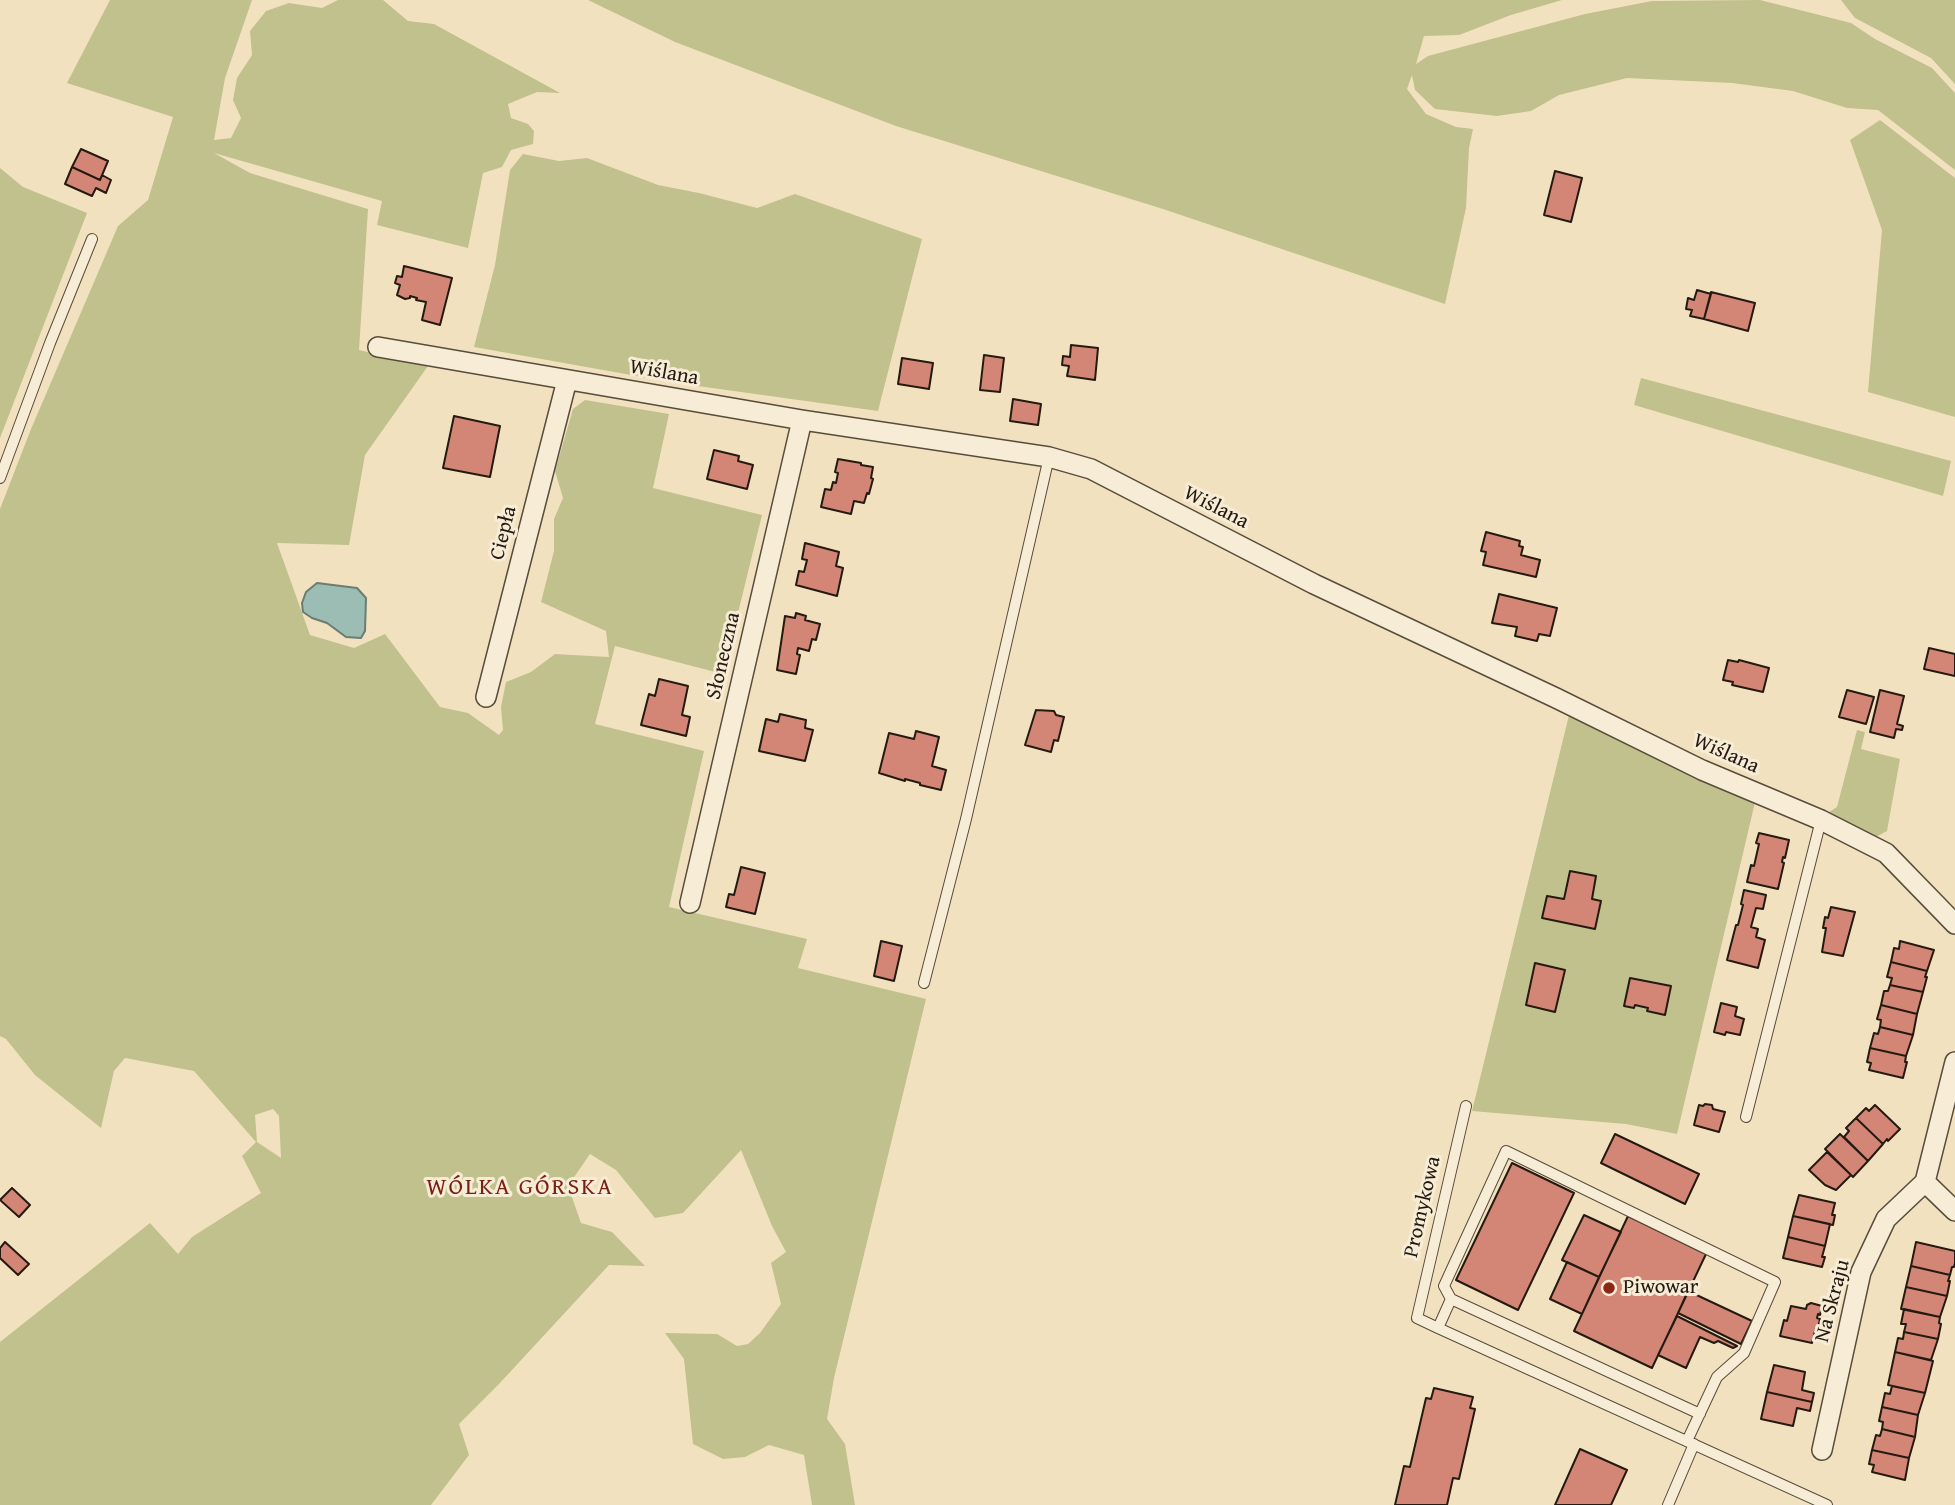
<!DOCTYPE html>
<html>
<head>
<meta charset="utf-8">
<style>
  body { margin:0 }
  canvas { display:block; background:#f2e1be }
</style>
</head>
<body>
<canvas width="1955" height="1505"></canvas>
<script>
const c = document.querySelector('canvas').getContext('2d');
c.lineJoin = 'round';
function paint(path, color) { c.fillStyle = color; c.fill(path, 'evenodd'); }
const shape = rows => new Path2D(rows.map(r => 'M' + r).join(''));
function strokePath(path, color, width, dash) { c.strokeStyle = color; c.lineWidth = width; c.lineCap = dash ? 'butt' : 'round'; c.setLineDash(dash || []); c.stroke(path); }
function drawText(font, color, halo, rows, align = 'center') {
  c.font = font + ' "Gentium Book Plus",serif'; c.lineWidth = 6; c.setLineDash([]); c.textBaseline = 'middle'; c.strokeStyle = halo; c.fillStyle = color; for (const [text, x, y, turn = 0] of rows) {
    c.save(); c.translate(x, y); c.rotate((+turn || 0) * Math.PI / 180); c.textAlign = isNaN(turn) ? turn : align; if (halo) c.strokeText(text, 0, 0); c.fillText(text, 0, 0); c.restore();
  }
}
paint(shape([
  [110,0,252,0,225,78,214,140,231,138,241,118,233,100,237,78,252,55,250,31,266,11,289,3,322,8,338,0,383,0,408,21,434,24,560,93,537,92,508,104,511,118,528,124,534,131,533,144,511,150,502,167,483,173,468,248,377,225,382,201,214,153,250,173,368,209,359,350,428,366,365,455,349,545,277,543,310,635,354,648,385,634,440,707,468,713,499,735,503,730,501,707,506,682,531,672,555,654,609,657,606,631,541,602,554,551,554,519,563,498,555,471,573,409,585,400,669,414,653,488,762,515,723,674,615,646,595,724,704,751,669,907,807,939,798,968,926,999,834,1378,827,1419,845,1444,855,1505,812,1505,804,1455,769,1445,745,1457,723,1459,693,1444,684,1359,665,1333,717,1334,737,1346,748,1344,760,1333,781,1304,771,1263,786,1252,772,1226,741,1150,683,1213,655,1218,616,1170,590,1154,568,1186,581,1223,612,1232,645,1266,609,1265,499,1384,459,1424,469,1455,431,1505,0,1505,0,1342,150,1223,178,1254,192,1237,261,1193,242,1156,256,1142,194,1071,125,1058,114,1071,101,1128,35,1075,6,1039,0,1036,0,509,31,429,118,226,148,200,173,117,67,83],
  [273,1109,279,1116,281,1158,257,1142,255,1115],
  [588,0,1562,0,1511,15,1459,35,1424,36,1416,64,1428,56,1585,14,1652,1,1760,0,1851,23,1875,39,1932,68,1955,93,1955,170,1878,110,1847,108,1793,91,1732,83,1627,78,1559,95,1531,111,1497,116,1435,109,1415,90,1412,75,1407,89,1426,114,1456,127,1473,129,1469,148,1466,208,1445,304,1163,209,896,126,675,42],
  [1841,0,1955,0,1955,84,1931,58,1855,18],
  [1880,120,1955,178,1955,417,1868,392,1882,230,1850,140],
  [523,154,559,161,587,158,658,185,699,193,757,208,795,194,922,239,878,411,676,383,474,347,495,265,510,170],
  [0,168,23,187,87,213,0,438],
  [1641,378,1951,461,1943,496,1634,405],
  [1570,711,1756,798,1677,1134,1626,1124,1472,1111],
  [1857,730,1865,732,1861,749,1900,759,1887,831,1874,838,1826,814,1837,807]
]), '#c1c18d');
const water = shape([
  [317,583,357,588,366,598,365,631,361,638,346,637,327,623,312,618,303,612,302,603,306,592,317,583]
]);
paint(water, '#9bbdb4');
strokePath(water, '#6b7c73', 2);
const building = shape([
  [81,149,108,161,100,180,72,167,81,149],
  [72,167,100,180,102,175,111,180,106,193,96,188,92,196,65,184,72,167],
  [1555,171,1582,178,1571,222,1544,215,1555,171],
  [404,266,452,278,440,325,422,320,426,302,416,300,417,298,410,296,410,298,405,299,397,295,400,285,395,283,397,276,402,277,404,266],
  [1697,290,1711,294,1704,319,1690,316,1692,310,1686,309,1688,298,1694,300,1697,290],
  [1711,292,1755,303,1748,331,1704,319,1711,292],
  [1071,345,1098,348,1095,380,1067,376,1069,366,1062,365,1063,356,1070,357,1071,345],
  [984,355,1004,358,1000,392,980,390,984,355],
  [902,358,933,363,929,389,898,384,902,358],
  [1013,399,1041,404,1038,425,1010,421,1013,399],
  [454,416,500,426,490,477,443,468,454,416],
  [714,450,739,456,738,461,753,465,747,489,707,479,714,450],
  [838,459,861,463,861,465,873,467,871,478,873,479,869,494,867,493,864,503,854,501,851,514,821,507,825,489,831,490,833,482,836,483,838,473,835,472,838,459],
  [1486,532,1520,541,1519,546,1523,547,1521,555,1540,560,1536,577,1483,565,1486,552,1481,551,1486,532],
  [805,543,839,552,836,566,843,568,837,596,796,585,799,571,804,572,807,560,802,559,805,543],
  [1499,594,1557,608,1550,636,1539,634,1537,641,1515,636,1517,627,1492,623,1499,594],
  [796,613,806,616,805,620,820,624,816,640,812,639,809,651,798,648,797,654,800,655,796,674,777,670,785,616,795,618,796,613],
  [1929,648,1955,654,1955,676,1924,669,1929,648],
  [1728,660,1738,662,1739,660,1769,668,1763,692,1732,685,1733,682,1723,680,1728,660],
  [659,679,688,686,682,715,690,717,686,736,641,725,649,694,655,696,659,679],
  [1847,690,1874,697,1866,724,1839,717,1847,690],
  [1880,690,1904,696,1897,724,1903,726,1902,730,1896,729,1894,738,1870,732,1880,690],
  [1036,710,1054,711,1056,715,1064,717,1058,741,1054,740,1051,752,1025,745,1036,710],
  [780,714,806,720,805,728,813,730,805,761,759,751,766,719,778,722,780,714],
  [916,731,939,737,932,766,946,770,941,790,920,785,920,783,905,779,905,781,879,773,889,733,914,739,916,731],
  [1759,833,1789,840,1785,858,1783,857,1782,862,1784,863,1778,889,1747,882,1751,865,1754,866,1759,844,1756,843,1759,833],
  [741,867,765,873,755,914,726,907,729,894,734,895,741,867],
  [1570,871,1596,876,1592,899,1601,901,1595,929,1542,918,1547,896,1564,899,1570,871],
  [1744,890,1766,895,1763,909,1756,908,1751,927,1758,929,1756,937,1765,940,1758,968,1727,960,1736,925,1738,925,1743,905,1741,904,1744,890],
  [1831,907,1855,912,1843,956,1822,952,1826,928,1823,928,1825,917,1828,918,1831,907],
  [881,941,902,946,894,981,874,976,881,941],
  [1900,941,1934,950,1927,971,1891,962,1894,948,1899,949,1900,941],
  [1891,962,1927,971,1925,977,1927,977,1923,992,1890,985,1892,978,1887,977,1891,962],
  [1535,963,1565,970,1555,1012,1526,1005,1535,963],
  [1630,978,1671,986,1665,1015,1647,1011,1648,1008,1635,1005,1634,1008,1624,1006,1630,978],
  [1890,985,1923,992,1917,1014,1881,1005,1884,991,1888,991,1890,985],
  [1721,1003,1737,1007,1735,1016,1744,1019,1740,1035,1726,1032,1725,1035,1714,1032,1721,1003],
  [1881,1005,1917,1014,1913,1035,1880,1027,1881,1020,1877,1019,1881,1005],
  [1880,1027,1913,1035,1906,1056,1870,1048,1874,1033,1878,1034,1880,1027],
  [1870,1048,1906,1056,1905,1062,1907,1062,1903,1078,1869,1070,1871,1063,1867,1062,1870,1048],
  [1705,1104,1712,1105,1713,1109,1725,1112,1719,1132,1694,1125,1699,1105,1703,1106,1705,1104],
  [1875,1105,1900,1129,1888,1141,1887,1139,1883,1144,1856,1118,1866,1108,1869,1111,1875,1105],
  [1856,1118,1883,1144,1868,1161,1844,1137,1849,1131,1846,1128,1856,1118],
  [1615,1134,1699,1174,1685,1204,1601,1163,1615,1134],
  [1840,1134,1868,1161,1853,1177,1825,1149,1840,1134],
  [1827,1152,1851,1175,1836,1190,1825,1185,1809,1170,1827,1152],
  [1512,1163,1574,1193,1518,1310,1456,1280,1512,1163],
  [12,1188,30,1205,19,1217,0,1200,12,1188],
  [1799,1195,1835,1203,1832,1215,1835,1215,1833,1225,1793,1216,1799,1195],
  [1584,1215,1621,1232,1599,1277,1562,1260,1584,1215],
  [1628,1216,1706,1254,1652,1368,1574,1331,1628,1216],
  [1793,1216,1830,1224,1825,1246,1788,1237,1793,1216],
  [1788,1237,1825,1246,1822,1257,1825,1257,1822,1267,1783,1258,1788,1237],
  [5,1242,29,1264,18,1275,0,1258,0,1248,5,1242],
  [1916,1242,1955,1251,1955,1263,1954,1267,1952,1267,1950,1275,1911,1266,1916,1242],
  [1567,1262,1599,1277,1582,1314,1550,1299,1567,1262],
  [1911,1266,1950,1275,1948,1281,1950,1281,1947,1296,1906,1287,1911,1266],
  [1906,1287,1947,1296,1940,1317,1901,1309,1906,1287],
  [1688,1291,1752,1321,1741,1344,1678,1313,1688,1291],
  [1811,1303,1822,1306,1820,1315,1818,1314,1817,1318,1820,1319,1818,1328,1816,1327,1812,1343,1780,1336,1784,1320,1787,1321,1791,1306,1806,1309,1807,1305,1811,1303],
  [1904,1309,1940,1317,1939,1323,1941,1324,1938,1339,1904,1332,1906,1324,1901,1324,1904,1309],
  [1677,1316,1737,1346,1733,1348,1718,1341,1714,1343,1700,1337,1686,1368,1658,1355,1677,1316],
  [1904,1332,1938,1339,1931,1360,1895,1352,1898,1338,1903,1339,1904,1332],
  [1895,1352,1933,1361,1925,1393,1888,1385,1895,1352],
  [1774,1365,1805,1372,1802,1390,1814,1393,1812,1402,1767,1392,1774,1365],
  [1892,1386,1925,1393,1918,1415,1882,1407,1885,1393,1890,1394,1892,1386],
  [1434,1388,1473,1397,1470,1408,1475,1409,1459,1479,1453,1478,1447,1505,1395,1505,1404,1466,1410,1467,1426,1398,1431,1399,1434,1388],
  [1767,1392,1812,1402,1810,1411,1797,1408,1793,1426,1761,1419,1767,1392],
  [1882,1407,1918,1415,1915,1437,1882,1429,1883,1422,1879,1421,1882,1407],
  [1882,1429,1915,1437,1909,1458,1872,1450,1876,1435,1880,1436,1882,1429],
  [1580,1449,1627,1470,1611,1505,1555,1505,1580,1449],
  [1872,1450,1909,1458,1905,1480,1872,1472,1874,1465,1869,1464,1872,1450]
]);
paint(building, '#d38675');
strokePath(building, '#241a11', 2);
const service = shape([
  [0,478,50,343,92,239],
  [924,983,966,819,1049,457],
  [1746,1117,1821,820],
  [1451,1299,1700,1414],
  [1438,1328,1417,1318,1466,1106],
  [1687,1441,1717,1377,1744,1353,1775,1282,1506,1151,1444,1286,1451,1299,1438,1328,1827,1505],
  [1668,1505,1694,1444]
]);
const minor = shape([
  [378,347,802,420,1049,457,1091,469,1314,584,1556,698,1702,770,1821,820,1886,853,1955,924],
  [486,697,567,380],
  [690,903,802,420],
  [1925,1182,1955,1211],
  [1822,1450,1861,1272,1886,1219,1925,1182,1955,1062]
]);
strokePath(service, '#584c3c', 12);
strokePath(minor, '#584c3c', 22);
strokePath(service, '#f7ecd5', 10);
strokePath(minor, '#f7ecd5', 19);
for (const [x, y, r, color] of [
  [1609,1288,7,"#8f2418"]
]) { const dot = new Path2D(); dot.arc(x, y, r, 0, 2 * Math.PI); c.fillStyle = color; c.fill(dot); strokePath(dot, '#f7ecd5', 2.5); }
drawText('21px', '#241a11', '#f7ecd5', [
  ["Wiślana",664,373,10],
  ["Wiślana",1216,508,27],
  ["Ciepła",504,533,-76],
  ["Słoneczna",724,656,-77],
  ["Wiślana",1726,754,24],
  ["Promykowa",1423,1207,-77],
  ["Na Skraju",1833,1301,-75]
]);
drawText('21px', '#241a11', '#f7ecd5', [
  ["Piwowar",1623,1288]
], 'left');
c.letterSpacing = '2px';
drawText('24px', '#7a1f14', '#f7ecd5', [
  ["WÓLKA GÓRSKA",520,1188]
]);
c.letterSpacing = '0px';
</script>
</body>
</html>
